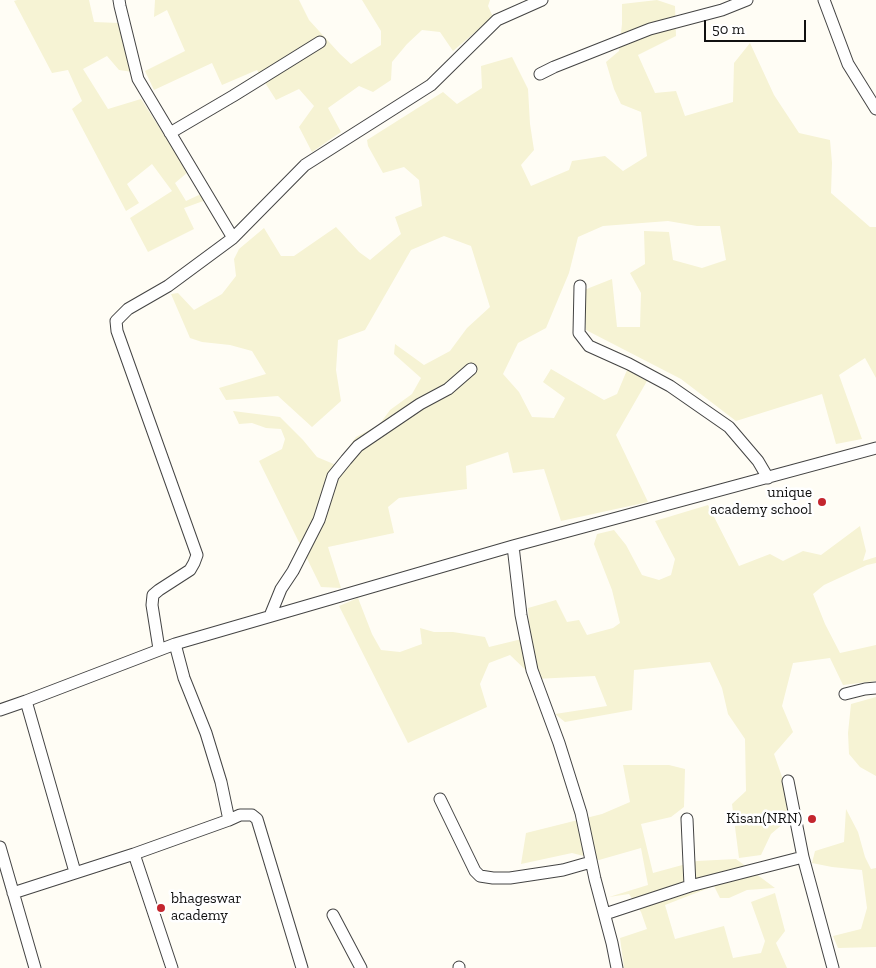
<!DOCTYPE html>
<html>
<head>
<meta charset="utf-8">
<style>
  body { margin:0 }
  #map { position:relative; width:876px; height:968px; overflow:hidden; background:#fffdf5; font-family:"Zilla Slab",serif }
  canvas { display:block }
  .scale { position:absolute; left:704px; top:20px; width:102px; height:22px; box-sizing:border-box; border:2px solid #111; border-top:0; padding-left:6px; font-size:15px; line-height:18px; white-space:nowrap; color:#111; -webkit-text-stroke:4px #fff; paint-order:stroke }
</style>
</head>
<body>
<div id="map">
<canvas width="876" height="968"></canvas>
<div class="scale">50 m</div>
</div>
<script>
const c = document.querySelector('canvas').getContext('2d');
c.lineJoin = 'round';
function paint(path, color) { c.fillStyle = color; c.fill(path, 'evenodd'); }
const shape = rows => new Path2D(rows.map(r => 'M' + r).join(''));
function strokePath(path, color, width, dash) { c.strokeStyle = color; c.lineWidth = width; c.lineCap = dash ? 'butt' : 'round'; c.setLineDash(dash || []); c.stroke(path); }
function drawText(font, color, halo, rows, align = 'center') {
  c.font = font + ' "Zilla Slab",serif'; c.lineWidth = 5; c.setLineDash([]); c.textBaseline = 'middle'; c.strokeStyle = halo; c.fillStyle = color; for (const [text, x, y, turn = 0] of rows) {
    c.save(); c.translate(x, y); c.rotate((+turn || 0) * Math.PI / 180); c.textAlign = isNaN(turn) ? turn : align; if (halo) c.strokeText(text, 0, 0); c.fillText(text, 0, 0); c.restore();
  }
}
paint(shape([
  [17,0,89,0,94,22,119,23,133,72,119,70,107,56,83,69,108,109,141,99,188,172,175,183,186,201,201,194,206,200,184,208,194,229,148,252,130,218,172,191,152,164,127,184,139,203,126,211,72,109,82,101,68,70,52,73,14,1],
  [155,0,299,0,309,20,340,54,351,64,381,45,381,31,362,0,490,0,488,6,493,17,453,51,440,32,422,30,407,44,392,62,391,80,373,92,359,86,328,108,341,132,312,152,299,127,314,106,299,89,276,100,257,70,222,85,212,63,154,90,145,71,185,51,167,10,154,17],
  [657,0,675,6,676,36,638,55,655,93,676,91,685,116,733,102,734,63,750,43,774,95,799,133,830,140,832,163,831,193,870,227,876,227,876,378,865,358,839,375,862,439,836,444,822,394,736,421,681,379,586,330,584,290,612,279,617,327,640,327,641,293,630,273,645,264,644,231,669,232,673,260,702,268,726,260,720,226,697,226,668,221,603,226,578,237,569,273,546,328,518,343,503,374,519,392,532,417,554,418,565,398,543,382,551,369,604,400,617,394,627,370,647,381,616,435,648,502,561,521,544,469,513,473,508,452,466,466,467,489,399,498,388,507,394,533,328,547,341,588,321,587,259,461,282,449,285,439,281,429,266,428,252,423,239,424,233,411,280,417,303,440,317,457,336,465,356,437,379,425,390,410,412,394,421,378,394,354,395,344,424,365,450,351,467,328,490,307,471,246,444,236,411,250,365,330,338,340,336,370,341,401,312,427,278,396,226,400,219,388,266,374,252,351,230,345,202,342,190,338,171,294,178,293,194,310,222,294,236,276,234,259,239,249,264,228,281,256,294,256,336,227,359,252,370,260,401,234,395,217,422,206,419,180,404,167,383,173,368,146,367,140,443,92,457,104,482,88,481,66,512,57,528,89,530,124,534,150,521,165,531,186,569,170,572,161,605,156,623,171,647,156,641,112,621,104,614,89,606,62,619,51,622,24,622,4],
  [708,505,739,566,770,554,783,561,803,551,821,555,860,526,866,551,863,561,876,557,876,563,867,565,824,585,813,594,825,624,840,653,876,645,876,681,843,685,830,658,793,663,782,706,793,732,774,754,787,791,790,818,771,834,761,855,739,858,732,804,746,791,745,739,728,714,722,688,710,662,634,670,632,710,565,722,555,714,607,706,595,676,535,679,510,655,489,663,480,684,487,707,408,743,339,606,358,598,372,634,381,650,400,652,422,644,420,628,434,632,453,632,485,637,489,647,530,637,528,608,556,600,567,622,579,620,587,635,613,628,620,623,612,590,594,544,597,534,614,530,626,545,642,575,659,580,671,575,675,559,655,521],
  [876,697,876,776,860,767,849,754,848,733,851,704],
  [623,765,669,765,685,769,684,807,671,817,641,824,653,873,697,861,736,859,775,888,747,890,729,898,720,898,714,886,665,905,675,939,724,926,733,958,761,953,765,941,751,902,775,893,785,931,776,943,787,968,624,968,620,938,647,929,641,912,629,894,609,897,648,885,641,848,599,860,572,853,521,864,526,833,602,814,630,802],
  [846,809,858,832,865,857,871,869,876,868,876,947,838,948,833,936,861,929,867,908,862,870,832,867,812,863,815,851,844,842]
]), '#f6f3d4');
const minor = shape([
  [119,0,120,6,138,79,233,238],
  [824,0,848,64,876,109],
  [540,74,554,67,650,29,722,10,747,0],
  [170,133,233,96,320,42],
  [580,286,579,333,589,346,629,364,670,386,729,427,758,461,768,478],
  [513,546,521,615,532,670,559,743,581,813,595,879,612,943,617,968],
  [270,616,281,589,293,571,319,520,333,476,346,460,358,446,420,404,448,389,471,369],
  [159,649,152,605,153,595,159,590,190,570,194,563,197,555,117,331,116,321,128,309,168,286,233,238,305,165,431,85,497,20,542,0],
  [845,694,865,689,876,688],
  [26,701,75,872],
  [0,710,26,701,175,644,513,546,876,448],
  [788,781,803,857],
  [440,799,475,871,480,876,493,878,510,878,563,870,591,862],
  [687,819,690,886],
  [229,820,240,815,252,815,257,819,302,968],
  [0,847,35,968],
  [134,854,172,968],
  [13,893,134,854,229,820,221,782,206,733,184,678,175,644],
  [605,914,690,886,803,857,833,968],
  [333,915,361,968],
  [459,968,459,967]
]);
strokePath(minor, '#444', 13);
strokePath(minor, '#fff', 11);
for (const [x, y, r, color] of [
  [822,502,5,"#c4262e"],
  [812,819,5,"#c4262e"],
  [161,908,5,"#c4262e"]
]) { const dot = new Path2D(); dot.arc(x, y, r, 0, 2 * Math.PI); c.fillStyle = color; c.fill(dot); strokePath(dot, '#fff', 2); }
drawText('15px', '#111', '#fff', [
  ["unique",812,493],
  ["academy school",812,510],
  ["Kisan(NRN)",802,819],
  ["bhageswar",171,899,"left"],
  ["academy",171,916,"left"]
], 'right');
</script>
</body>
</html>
